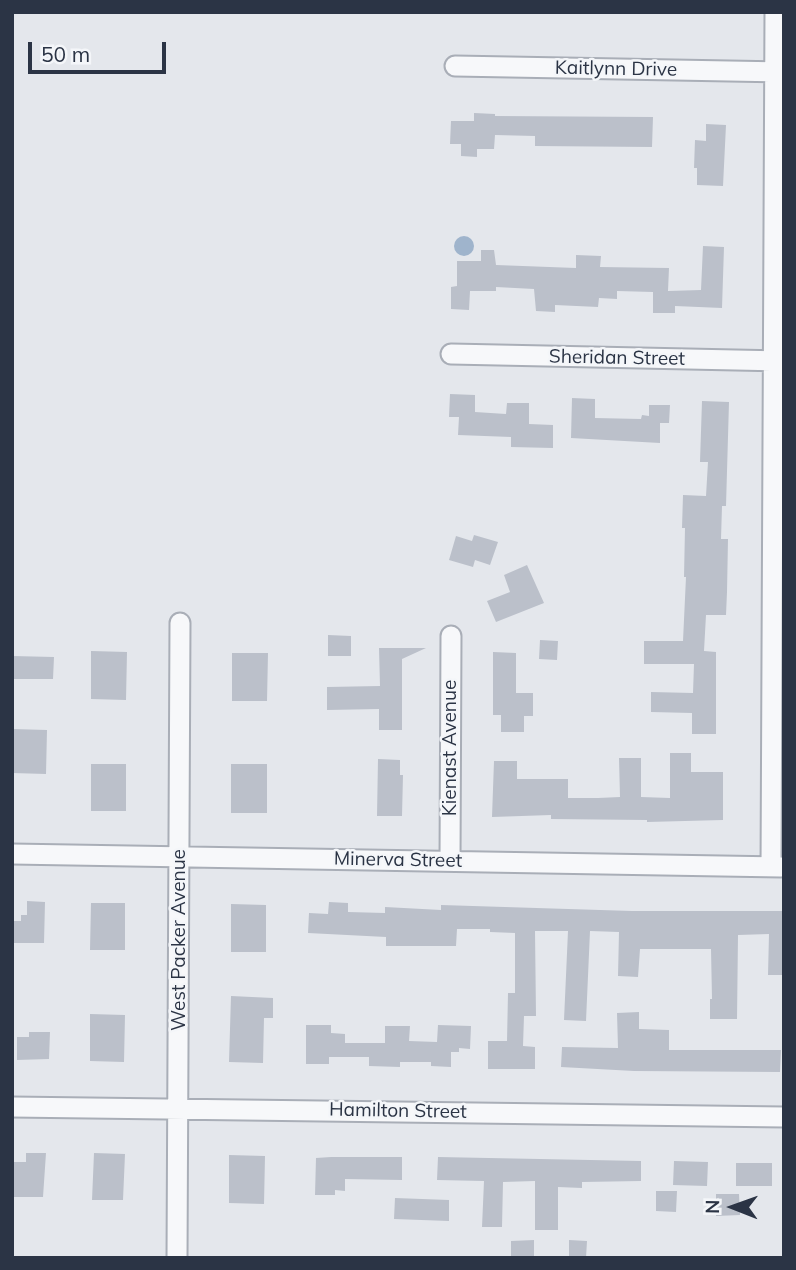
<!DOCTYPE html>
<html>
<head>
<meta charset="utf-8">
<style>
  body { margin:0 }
  #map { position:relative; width:796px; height:1270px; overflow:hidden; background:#e4e7ec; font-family:Mulish,sans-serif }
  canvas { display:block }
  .frame { position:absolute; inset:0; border:14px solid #2b3445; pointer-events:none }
  .north { position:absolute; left:698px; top:1172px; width:70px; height:70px; -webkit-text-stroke:5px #f4f6f9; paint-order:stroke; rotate:271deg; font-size:19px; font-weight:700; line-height:28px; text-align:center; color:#2b3445 }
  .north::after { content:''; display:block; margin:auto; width:24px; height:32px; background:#2b3445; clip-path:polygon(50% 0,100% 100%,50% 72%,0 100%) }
  .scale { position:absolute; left:28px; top:42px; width:138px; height:32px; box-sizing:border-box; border:4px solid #2b3445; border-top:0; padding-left:9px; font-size:21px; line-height:24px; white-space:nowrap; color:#2b3445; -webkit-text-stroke:5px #f4f6f9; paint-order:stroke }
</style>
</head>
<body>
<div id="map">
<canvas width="796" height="1270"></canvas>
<div class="frame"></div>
<div class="north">N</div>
<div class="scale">50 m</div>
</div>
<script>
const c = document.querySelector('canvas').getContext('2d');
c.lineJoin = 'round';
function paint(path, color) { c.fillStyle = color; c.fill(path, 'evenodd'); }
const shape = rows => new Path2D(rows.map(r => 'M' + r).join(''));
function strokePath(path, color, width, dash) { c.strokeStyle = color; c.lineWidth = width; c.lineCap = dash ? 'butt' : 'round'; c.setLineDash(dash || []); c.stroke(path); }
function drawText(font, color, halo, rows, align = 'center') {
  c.font = font + ' Mulish,sans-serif'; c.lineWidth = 5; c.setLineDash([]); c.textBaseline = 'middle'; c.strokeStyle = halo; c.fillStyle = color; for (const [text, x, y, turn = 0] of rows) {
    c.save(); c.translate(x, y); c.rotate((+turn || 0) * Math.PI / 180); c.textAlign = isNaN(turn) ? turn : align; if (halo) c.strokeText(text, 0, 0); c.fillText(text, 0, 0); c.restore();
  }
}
paint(shape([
  '454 246a10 10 0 1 1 20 0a10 10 0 1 1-20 0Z'
]), '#9fb4cc');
paint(shape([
  [474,113,495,114,495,116,653,117,652,147,535,146,535,136,495,135,494,149,477,149,477,157,461,156,461,144,450,144,451,121,474,121],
  [706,124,726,125,723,186,697,185,697,168,694,168,695,140,706,141],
  [703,246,724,247,722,308,675,306,675,313,653,313,653,292,617,291,617,299,599,298,598,307,555,305,555,312,536,311,534,289,496,287,496,291,470,291,469,310,451,309,451,287,457,286,457,261,481,261,481,250,494,250,496,265,576,268,576,255,601,256,600,267,669,268,668,291,701,290],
  [450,394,475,395,475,412,506,414,507,403,529,403,529,424,553,425,553,448,511,447,511,437,458,435,459,417,449,417],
  [572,398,595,399,595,418,641,419,642,415,649,416,649,405,670,405,669,423,660,423,660,443,571,438],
  [702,401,729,402,726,506,722,506,721,539,728,539,727,592,726,615,706,615,704,651,716,652,716,734,692,734,692,713,651,712,651,692,693,693,694,664,644,664,644,641,683,641,686,577,684,577,685,528,682,528,683,495,706,496,708,462,700,462],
  [474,535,498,542,490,565,475,560,473,567,449,560,456,536,472,541],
  [527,565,544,603,496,622,487,601,510,592,504,575],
  [328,635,351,636,351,656,328,656],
  [540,640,558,641,557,660,539,659],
  [379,648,426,648,402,659,402,730,379,730,379,709,327,710,327,687,380,686],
  [91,651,127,652,126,700,91,699],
  [493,652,516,653,516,693,533,693,533,716,524,716,524,732,501,732,501,715,493,715],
  [232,653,268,653,267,701,232,701],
  [12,656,54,657,53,679,12,679],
  [12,729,47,730,46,774,12,773],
  [670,753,691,753,691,772,723,772,723,820,647,822,647,820,551,819,551,815,492,817,494,761,517,761,517,779,568,779,568,798,598,798,620,797,619,758,641,758,641,797,670,798],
  [378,759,400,760,400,775,403,775,402,816,377,816],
  [91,764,126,764,126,811,91,811],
  [231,764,267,764,267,813,231,813],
  [27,901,45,902,44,943,12,943,12,921,21,921,21,915,27,915],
  [329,902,348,903,348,912,385,913,385,907,441,910,441,905,632,911,784,911,784,975,768,975,769,934,738,935,737,1019,710,1019,710,999,712,999,711,949,640,949,638,977,618,976,619,932,590,931,586,1021,564,1020,568,931,535,931,536,1016,524,1016,523,1046,535,1047,535,1069,488,1069,488,1041,507,1041,508,993,515,993,515,933,490,932,490,929,457,929,456,946,386,946,386,937,308,933,309,913,328,914],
  [91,903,125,903,125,950,90,950],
  [231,904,266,905,266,952,231,952],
  [231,996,273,998,273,1018,264,1018,263,1063,229,1062],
  [639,1012,639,1029,669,1030,669,1050,781,1050,780,1072,634,1071,561,1067,562,1047,618,1048,617,1013],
  [90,1014,125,1015,124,1062,90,1061],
  [306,1025,331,1025,331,1033,345,1034,345,1043,385,1043,385,1026,410,1026,409,1041,437,1042,438,1025,471,1026,470,1049,459,1048,459,1052,451,1052,451,1067,431,1066,431,1062,400,1062,400,1067,369,1066,369,1057,329,1057,329,1064,306,1064],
  [29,1032,50,1032,49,1059,17,1060,17,1037,29,1037],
  [26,1153,46,1153,43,1197,12,1197,12,1162,26,1162],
  [94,1153,125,1154,123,1200,92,1200],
  [229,1155,265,1156,264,1204,229,1203],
  [331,1157,402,1157,402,1180,345,1179,345,1191,335,1190,335,1195,315,1195,316,1158],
  [438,1157,641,1161,641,1181,582,1182,582,1188,558,1187,558,1230,535,1230,535,1181,503,1182,502,1227,482,1227,484,1181,437,1180],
  [674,1161,708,1162,707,1186,673,1185],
  [736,1163,772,1163,772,1186,736,1186],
  [656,1191,677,1191,676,1212,656,1211],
  [716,1194,739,1194,740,1215,716,1216],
  [395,1198,449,1200,449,1221,394,1219],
  [534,1240,534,1258,511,1258,511,1241],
  [569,1240,587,1241,586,1258,569,1258]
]), '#bbc0ca');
const minor = shape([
  [455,66,784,72],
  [451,354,783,361],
  [12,854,781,867],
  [450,861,451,636],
  [771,866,775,12],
  [12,1107,784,1117],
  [177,1258,180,623]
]);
strokePath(minor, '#a9aeb7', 23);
strokePath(minor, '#f7f8fa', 19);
drawText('19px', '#2b3445', '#f4f6f9', [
  ["Kaitlynn Drive",616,69,1],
  ["Sheridan Street",617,358,1],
  ["Kienast Avenue",450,748,-90],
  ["Minerva Street",398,860,1],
  ["West Packer Avenue",179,940,-90],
  ["Hamilton Street",398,1111,1]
]);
</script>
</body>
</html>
